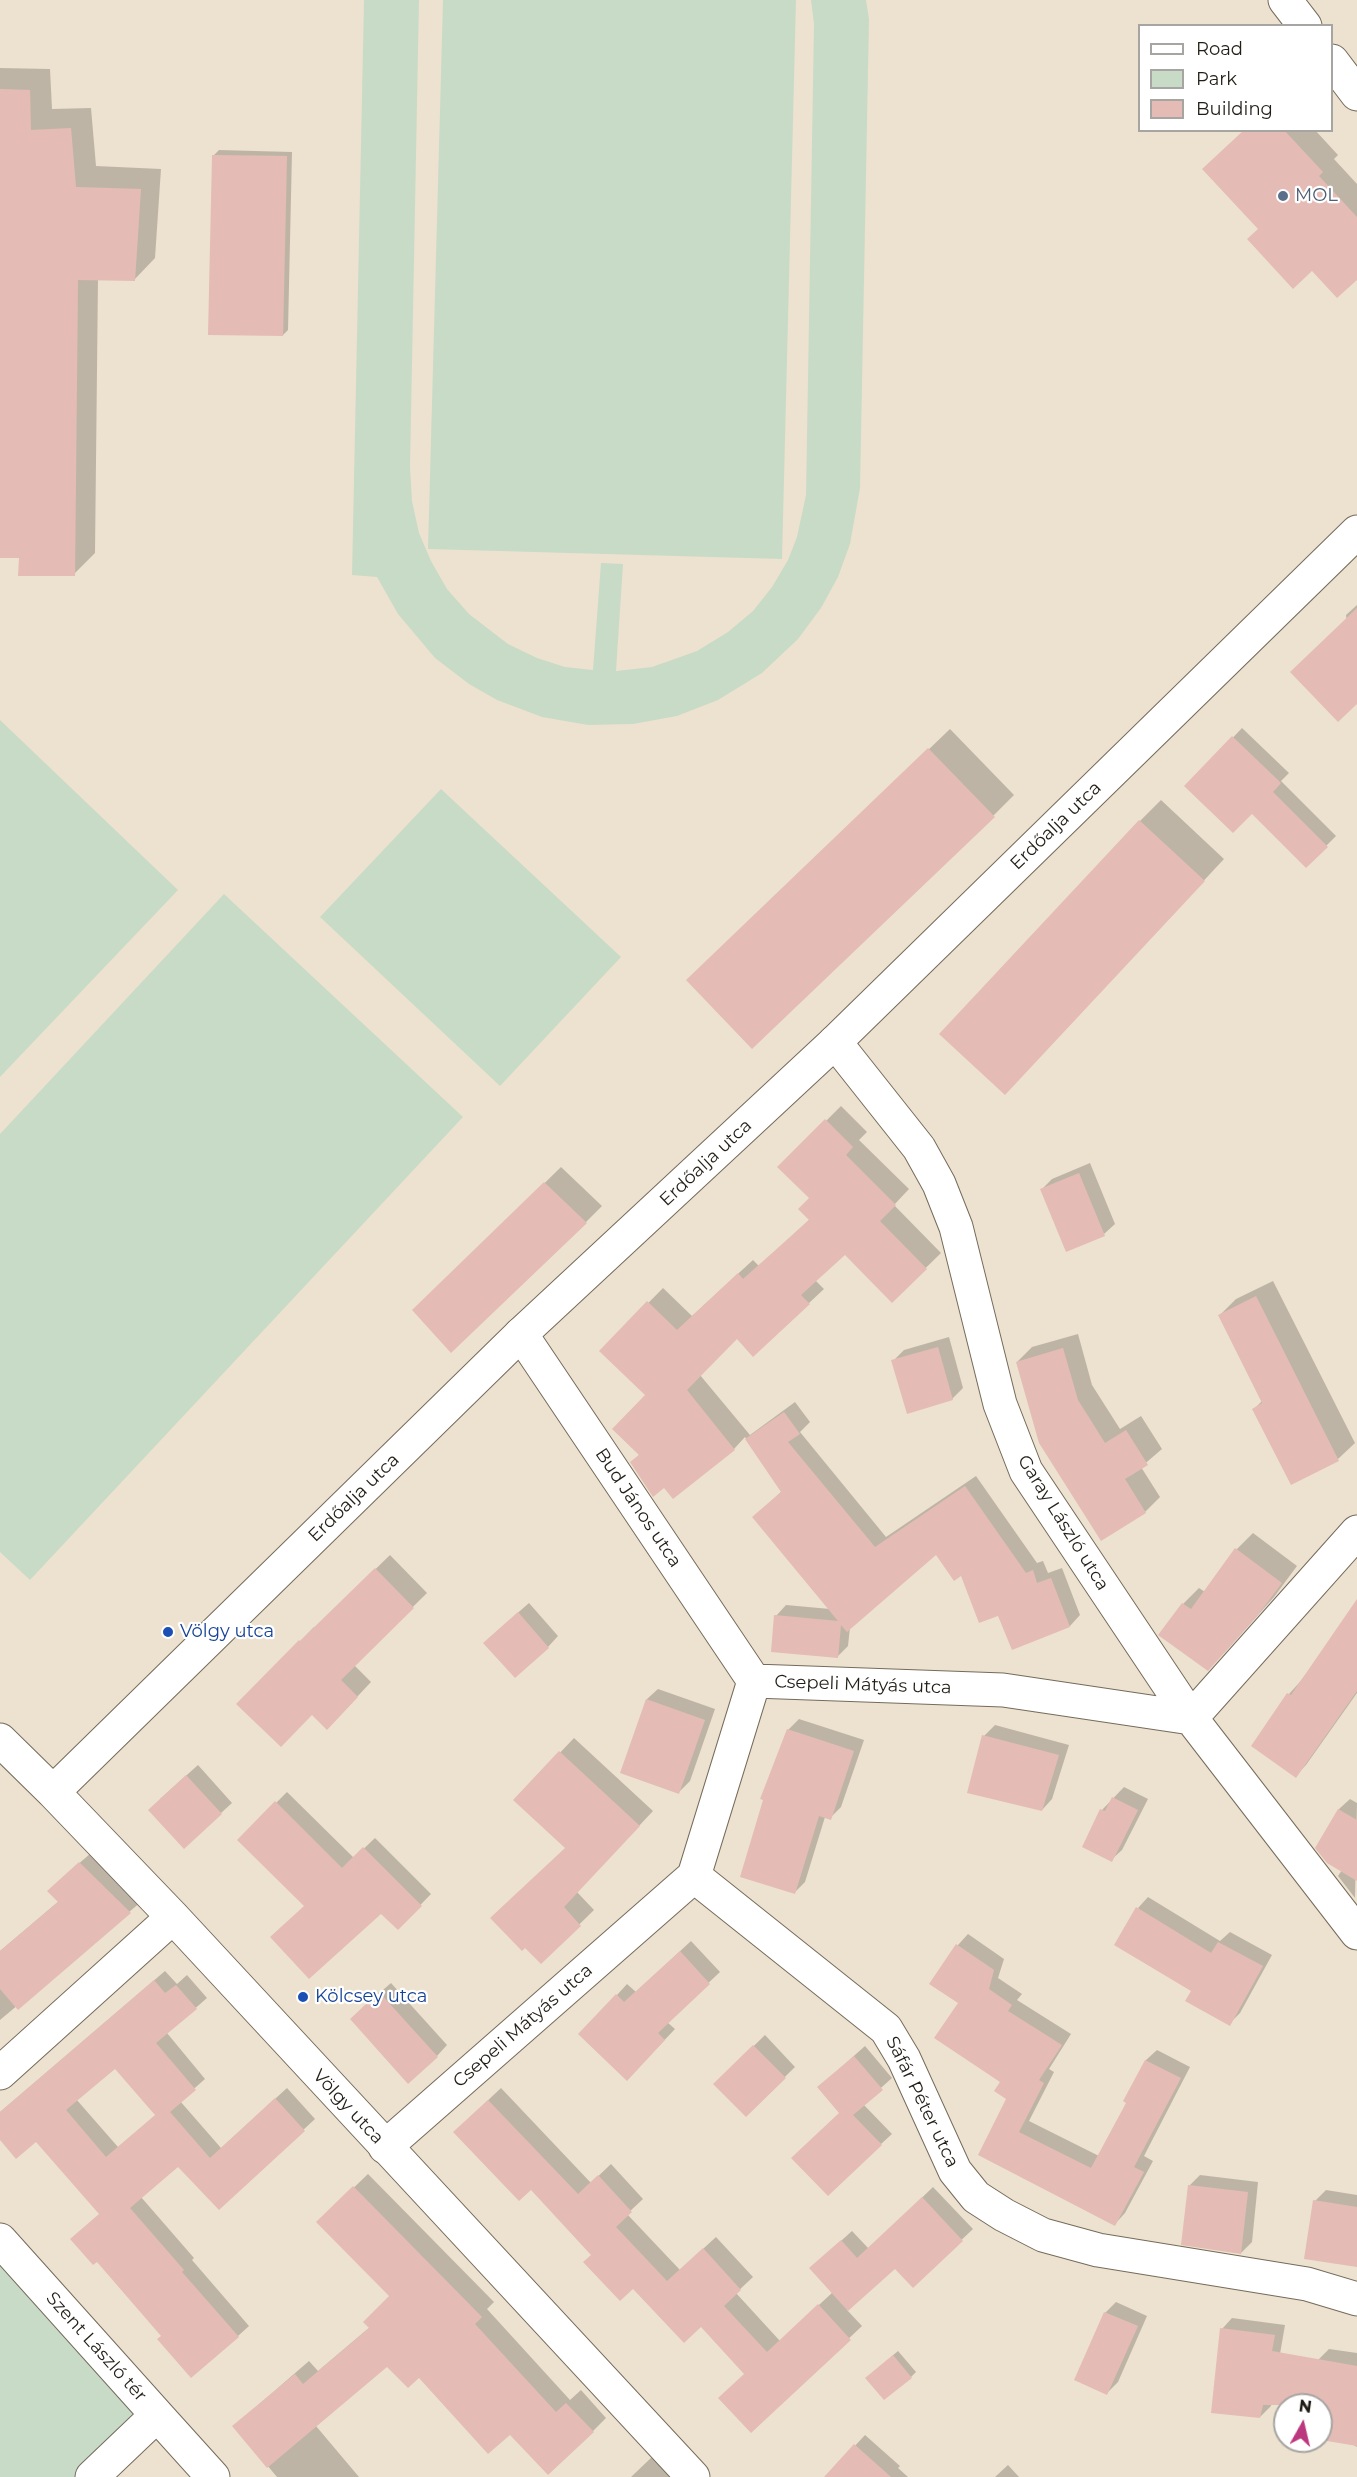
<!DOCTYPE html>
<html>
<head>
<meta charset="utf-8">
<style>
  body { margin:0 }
  #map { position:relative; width:1357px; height:2477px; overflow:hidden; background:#ede2cf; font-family:Montserrat,sans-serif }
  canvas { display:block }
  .legend { position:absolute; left:1138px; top:24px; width:195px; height:108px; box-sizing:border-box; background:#fff; border:2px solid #a7a5a2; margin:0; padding:8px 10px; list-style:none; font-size:18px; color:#221e17 }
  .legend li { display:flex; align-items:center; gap:12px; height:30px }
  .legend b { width:30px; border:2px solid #a7a5a2 }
  .north { position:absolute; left:1273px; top:2393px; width:60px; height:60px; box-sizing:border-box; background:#fff; border:2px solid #a7a5a2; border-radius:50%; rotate:8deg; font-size:16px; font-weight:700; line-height:24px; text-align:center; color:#221e17 }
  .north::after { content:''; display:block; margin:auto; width:21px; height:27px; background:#bb387e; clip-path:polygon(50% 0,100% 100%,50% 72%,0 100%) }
</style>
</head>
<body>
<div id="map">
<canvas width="1357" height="2477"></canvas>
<ul class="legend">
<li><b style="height:8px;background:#fff"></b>Road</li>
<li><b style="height:16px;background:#c8dbc7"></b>Park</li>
<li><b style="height:16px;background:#e5bbb5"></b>Building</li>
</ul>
<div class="north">N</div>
</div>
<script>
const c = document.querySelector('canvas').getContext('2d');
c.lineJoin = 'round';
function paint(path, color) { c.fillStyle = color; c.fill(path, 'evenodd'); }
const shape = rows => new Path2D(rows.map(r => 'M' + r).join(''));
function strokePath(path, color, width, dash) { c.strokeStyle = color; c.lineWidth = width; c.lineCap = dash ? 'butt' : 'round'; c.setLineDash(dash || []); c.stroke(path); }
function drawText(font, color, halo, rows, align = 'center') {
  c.font = font + ' Montserrat,sans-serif'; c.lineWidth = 4.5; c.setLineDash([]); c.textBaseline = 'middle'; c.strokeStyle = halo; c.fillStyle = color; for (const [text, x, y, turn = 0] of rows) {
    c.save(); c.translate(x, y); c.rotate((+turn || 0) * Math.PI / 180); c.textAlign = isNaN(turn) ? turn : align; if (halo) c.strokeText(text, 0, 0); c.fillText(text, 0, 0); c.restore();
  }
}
paint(shape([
  [364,0,419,0,410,467,412,501,419,533,431,561,447,589,469,614,508,644,537,658,565,667,593,670,601,563,623,564,616,671,652,667,697,651,728,632,753,611,772,587,788,560,797,537,806,495,814,24,811,0,866,0,869,19,860,488,850,544,838,577,821,608,798,639,762,673,718,700,677,716,633,724,588,725,542,717,497,700,469,684,435,658,398,614,377,577,352,575],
  [443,0,796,0,782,559,428,549],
  [0,720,178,890,0,1077],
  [441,789,621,957,500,1086,320,917],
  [224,894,463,1117,30,1580,0,1552,0,1134],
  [0,2240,157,2415,92,2477,0,2477]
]), '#c8dbc7');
paint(shape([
  [0,68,50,69,52,109,91,108,96,166,161,169,155,258,134,280,98,279,95,553,74,574,20,556,0,557],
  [1245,130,1315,130,1338,155,1334,159,1357,184,1357,278,1312,269,1260,228],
  [219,150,292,152,288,330,283,335,214,155],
  [1357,605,1357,702,1346,615],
  [1242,728,1289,773,1281,781,1336,836,1306,866,1252,812,1187,786],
  [950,729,1014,795,993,816,709,960],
  [1161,800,1224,859,1025,1072,1140,821],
  [841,1106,867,1132,859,1140,909,1189,894,1205,941,1253,892,1301,845,1253,815,1280,824,1289,809,1303,737,1337,700,1375,750,1435,795,1402,810,1422,800,1432,886,1537,976,1476,1037,1563,1043,1561,1048,1573,1062,1568,1080,1615,1070,1626,1012,1648,999,1614,962,1574,936,1553,850,1627,848,1646,837,1657,776,1616,786,1605,830,1609,754,1517,782,1491,745,1437,734,1449,664,1486,632,1462,640,1454,647,1395,601,1351,663,1288,692,1316,753,1260,759,1266,810,1219,812,1198,780,1167],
  [1090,1163,1115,1224,1104,1234,1067,1250,1041,1190,1052,1179],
  [561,1167,602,1206,586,1222,414,1311],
  [1273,1281,1355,1443,1338,1459,1291,1483,1254,1409,1263,1400,1220,1315,1236,1299],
  [1078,1334,1092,1385,1120,1429,1141,1416,1162,1449,1141,1467,1160,1497,1145,1512,1017,1362,1032,1347],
  [949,1337,963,1388,952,1399,893,1361,904,1350],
  [1253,1533,1297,1566,1274,1597,1224,1653,1183,1604,1199,1588,1205,1592,1237,1549],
  [390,1555,427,1593,354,1665,371,1682,341,1714,312,1713,239,1704,314,1627,315,1628],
  [529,1603,558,1636,548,1647,496,1632],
  [1357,1607,1357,1693,1306,1765,1295,1776,1289,1694,1299,1683],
  [658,1689,715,1709,690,1781,679,1792,621,1772,647,1699],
  [799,1719,864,1740,841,1807,830,1818,825,1817,805,1882,795,1892,788,1730],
  [995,1725,1069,1745,1052,1799,1042,1810,984,1736],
  [574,1738,653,1811,577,1892,594,1910,541,1962,567,1847,515,1800],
  [198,1765,232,1803,221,1813,160,1799],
  [1124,1787,1148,1799,1122,1850,1111,1860,1102,1810],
  [287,1792,354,1858,375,1838,431,1894,398,1928,381,1911,239,1840],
  [1350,1799,1357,1803,1355,1898,1338,1876,1342,1870,1317,1848,1339,1809],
  [91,1853,141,1902,0,2020,0,1951,59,1901,60,1880],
  [1148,1897,1220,1941,1230,1932,1272,1955,1240,2013,1229,2024,1193,1990,1138,1908],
  [968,1934,1004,1959,998,1978,1022,1994,1017,2000,1071,2034,1049,2069,1054,2072,1029,2121,1099,2156,1128,2102,1125,2100,1146,2060,1157,2050,1190,2067,1144,2156,1153,2161,1125,2213,1115,2224,980,2154,1008,2098,960,2003,932,1984,958,1945],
  [691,1941,720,1972,667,2022,675,2029,638,2068,617,1995,627,1984,636,1992],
  [165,1971,177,1984,187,1975,207,1998,167,2033,205,2079,180,2101,221,2148,287,2088,315,2119,219,2208,179,2165,141,2197,194,2258,192,2260,249,2326,238,2336,163,2336,100,2213,36,2139,0,2137,0,2112],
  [116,2067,156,2115,118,2147,76,2099],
  [391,1983,447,2045,437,2056,362,2008],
  [765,2035,795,2067,746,2115,715,2084],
  [865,2046,892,2078,863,2104,892,2134,881,2144,841,2113,819,2087],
  [501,2088,591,2183,611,2164,643,2199,627,2214,680,2270,716,2237,753,2277,736,2293,780,2341,833,2292,822,2258,852,2231,869,2249,933,2187,973,2229,913,2286,895,2267,847,2310,862,2326,751,2431,746,2373,701,2325,633,2287,593,2255,467,2120],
  [368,2174,494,2302,487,2309,570,2400,581,2390,606,2418,593,2431,510,2433,419,2376,388,2365,316,2426,359,2477,277,2477,234,2426,309,2361,318,2371,370,2327,391,2296,318,2222],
  [1200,2175,1258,2182,1252,2242,1241,2253,1189,2186],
  [1326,2190,1357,2195,1357,2266,1315,2201],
  [1116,2302,1147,2316,1118,2382,1107,2393,1105,2313],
  [1232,2318,1285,2325,1271,2406,1260,2417,1222,2329],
  [1329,2349,1357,2353,1357,2447,1350,2443,1321,2439,1321,2405,1315,2405,1318,2360],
  [898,2351,916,2372,911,2377,872,2373],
  [865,2435,900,2466,898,2468,908,2477,826,2477],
  [653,2456,673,2477,631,2477],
  [1008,2465,1019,2477,995,2477]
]), '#0003');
paint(shape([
  [0,89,30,90,31,130,71,128,76,187,141,189,135,281,78,280,75,576,18,576,19,558,0,558],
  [1244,130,1284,130,1323,172,1319,176,1357,217,1357,280,1337,298,1312,271,1293,289,1247,239,1258,229,1202,169],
  [212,155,287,156,283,336,208,335],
  [1357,608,1357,704,1338,722,1290,672],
  [1232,736,1281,783,1273,792,1328,847,1306,868,1252,814,1233,833,1184,786],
  [928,748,995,817,752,1049,686,980],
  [1139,820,1205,881,1005,1095,939,1034],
  [825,1119,853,1147,846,1155,896,1205,880,1221,927,1269,892,1303,845,1255,801,1295,810,1304,753,1357,737,1339,687,1390,735,1450,673,1499,664,1488,653,1497,630,1462,639,1455,612,1429,645,1395,599,1351,647,1301,677,1330,738,1273,743,1279,809,1220,798,1209,809,1198,777,1167],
  [1079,1173,1105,1236,1066,1252,1040,1189],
  [544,1182,587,1223,451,1353,412,1310],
  [1256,1296,1339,1461,1291,1485,1252,1409,1262,1403,1218,1315],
  [938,1347,953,1400,907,1414,891,1360],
  [1063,1348,1078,1400,1105,1443,1126,1430,1148,1465,1125,1479,1146,1513,1101,1541,1039,1443,1016,1362],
  [784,1412,800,1434,788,1442,875,1547,965,1486,1026,1573,1033,1570,1037,1583,1051,1578,1070,1627,1012,1650,998,1616,979,1623,961,1576,954,1581,936,1555,847,1632,841,1625,838,1658,771,1652,774,1615,838,1621,752,1517,781,1492,745,1439],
  [1235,1548,1282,1583,1258,1615,1208,1671,1158,1635,1182,1603,1191,1609],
  [375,1568,414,1608,341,1680,358,1697,327,1730,312,1715,281,1747,236,1704,299,1640,300,1641],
  [1357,1599,1357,1691,1296,1778,1251,1746,1287,1693,1291,1695],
  [518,1612,549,1648,515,1678,483,1643],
  [646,1699,705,1720,679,1794,620,1773],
  [787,1729,854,1751,831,1820,819,1816,795,1894,740,1877,763,1800,760,1799],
  [982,1735,1059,1755,1042,1811,967,1793],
  [559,1751,640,1826,564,1907,581,1926,541,1964,525,1948,522,1951,490,1918,565,1848,513,1800],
  [186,1775,222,1814,184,1849,148,1810],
  [1112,1797,1138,1810,1112,1862,1082,1847,1100,1809,1105,1811],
  [275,1801,342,1868,363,1847,422,1906,398,1930,381,1914,309,1979,270,1937,304,1906,237,1840],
  [1338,1809,1357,1820,1357,1881,1327,1863,1315,1848],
  [79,1862,131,1913,18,2010,0,1989,0,1951,58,1902,47,1891],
  [1136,1907,1211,1953,1218,1942,1263,1966,1230,2026,1185,2001,1191,1991,1114,1945],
  [956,1944,994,1970,989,1989,1012,2005,1008,2011,1062,2045,1039,2080,1044,2083,1019,2132,1091,2168,1126,2103,1123,2101,1145,2060,1181,2078,1134,2167,1144,2172,1115,2226,978,2155,1006,2099,994,2091,1000,2082,934,2038,958,2003,929,1984],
  [680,1951,710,1984,658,2033,665,2040,627,2081,578,2034,616,1994,624,2002],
  [154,1980,165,1993,176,1985,197,2009,156,2043,196,2090,170,2112,210,2158,275,2098,305,2131,219,2210,178,2167,130,2208,184,2270,182,2272,239,2337,191,2378,157,2339,161,2336,97,2262,93,2265,70,2239,99,2214,36,2142,16,2159,0,2140,0,2112],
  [115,2069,155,2115,106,2157,66,2110],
  [379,1992,438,2057,408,2084,350,2019],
  [753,2045,786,2078,746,2117,713,2084],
  [854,2056,883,2090,853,2115,882,2145,828,2196,791,2158,839,2113,817,2087],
  [488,2100,578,2194,598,2175,632,2212,616,2227,667,2281,703,2248,741,2290,724,2306,767,2352,818,2304,851,2340,751,2433,718,2398,744,2374,701,2327,684,2343,633,2289,620,2301,583,2262,591,2255,531,2190,519,2201,453,2132],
  [1188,2185,1248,2192,1241,2254,1181,2245],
  [353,2186,482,2317,475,2324,556,2412,566,2403,594,2432,548,2475,510,2435,488,2454,419,2378,408,2388,387,2367,267,2468,232,2426,295,2374,303,2384,369,2328,363,2322,389,2296,316,2222],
  [922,2197,963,2241,913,2288,895,2269,848,2311,809,2268,841,2240,857,2258],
  [1313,2200,1357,2207,1357,2267,1304,2259],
  [1104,2312,1138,2326,1107,2395,1074,2380],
  [1220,2328,1275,2335,1272,2351,1357,2366,1357,2446,1321,2440,1321,2405,1263,2405,1260,2418,1211,2413],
  [893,2355,912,2378,884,2400,865,2378],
  [854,2444,891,2477,824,2477]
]), '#e5bbb5');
const minor = shape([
  [835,1042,919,1148,939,1184,956,1227,1000,1404,1026,1471,1191,1718,1357,1933],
  [521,1334,754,1681],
  [754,1681,1003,1690,1191,1718],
  [1191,1718,1357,1532],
  [694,1876,886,2029,904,2059,955,2171,976,2197,1004,2215,1043,2235,1098,2250,1307,2284,1357,2299],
  [385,2147,694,1876,754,1681],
  [0,2240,157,2415,92,2477],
  [157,2415,213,2477]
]);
const tertiary = shape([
  [1285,0,1305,26],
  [1332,61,1357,94],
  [0,1740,53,1792,173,1917,693,2477],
  [53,1792,521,1334,835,1042,1357,532],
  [0,2073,173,1917]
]);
strokePath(minor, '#756b5b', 35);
strokePath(tertiary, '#756b5b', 35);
strokePath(minor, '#fff', 33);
strokePath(tertiary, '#fff', 33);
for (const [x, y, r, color] of [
  [1283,196,6,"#5c6f8a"],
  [168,1632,6,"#1a4fb4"],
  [303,1997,6,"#1a4fb4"]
]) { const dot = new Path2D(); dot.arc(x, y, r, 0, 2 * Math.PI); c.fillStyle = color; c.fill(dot); strokePath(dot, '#fff', 2); }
drawText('18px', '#4e5e75', '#fff', [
  ["MOL",1295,196]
], 'left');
drawText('18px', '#221e17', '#fff', [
  ["Erdőalja utca",1056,826,-44],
  ["Erdőalja utca",706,1163,-43],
  ["Erdőalja utca",354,1498,-44],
  ["Bud János utca",638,1508,56],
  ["Garay László utca",1063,1523,58],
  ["Csepeli Mátyás utca",863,1685,2],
  ["Csepeli Mátyás utca",523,2026,-41],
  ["Sáfár Péter utca",922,2102,64],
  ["Völgy utca",348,2107,47],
  ["Szent László tér",96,2347,48]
]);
drawText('18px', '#164399', '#fff', [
  ["Völgy utca",180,1632],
  ["Kölcsey utca",315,1997]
], 'left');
</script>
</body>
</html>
